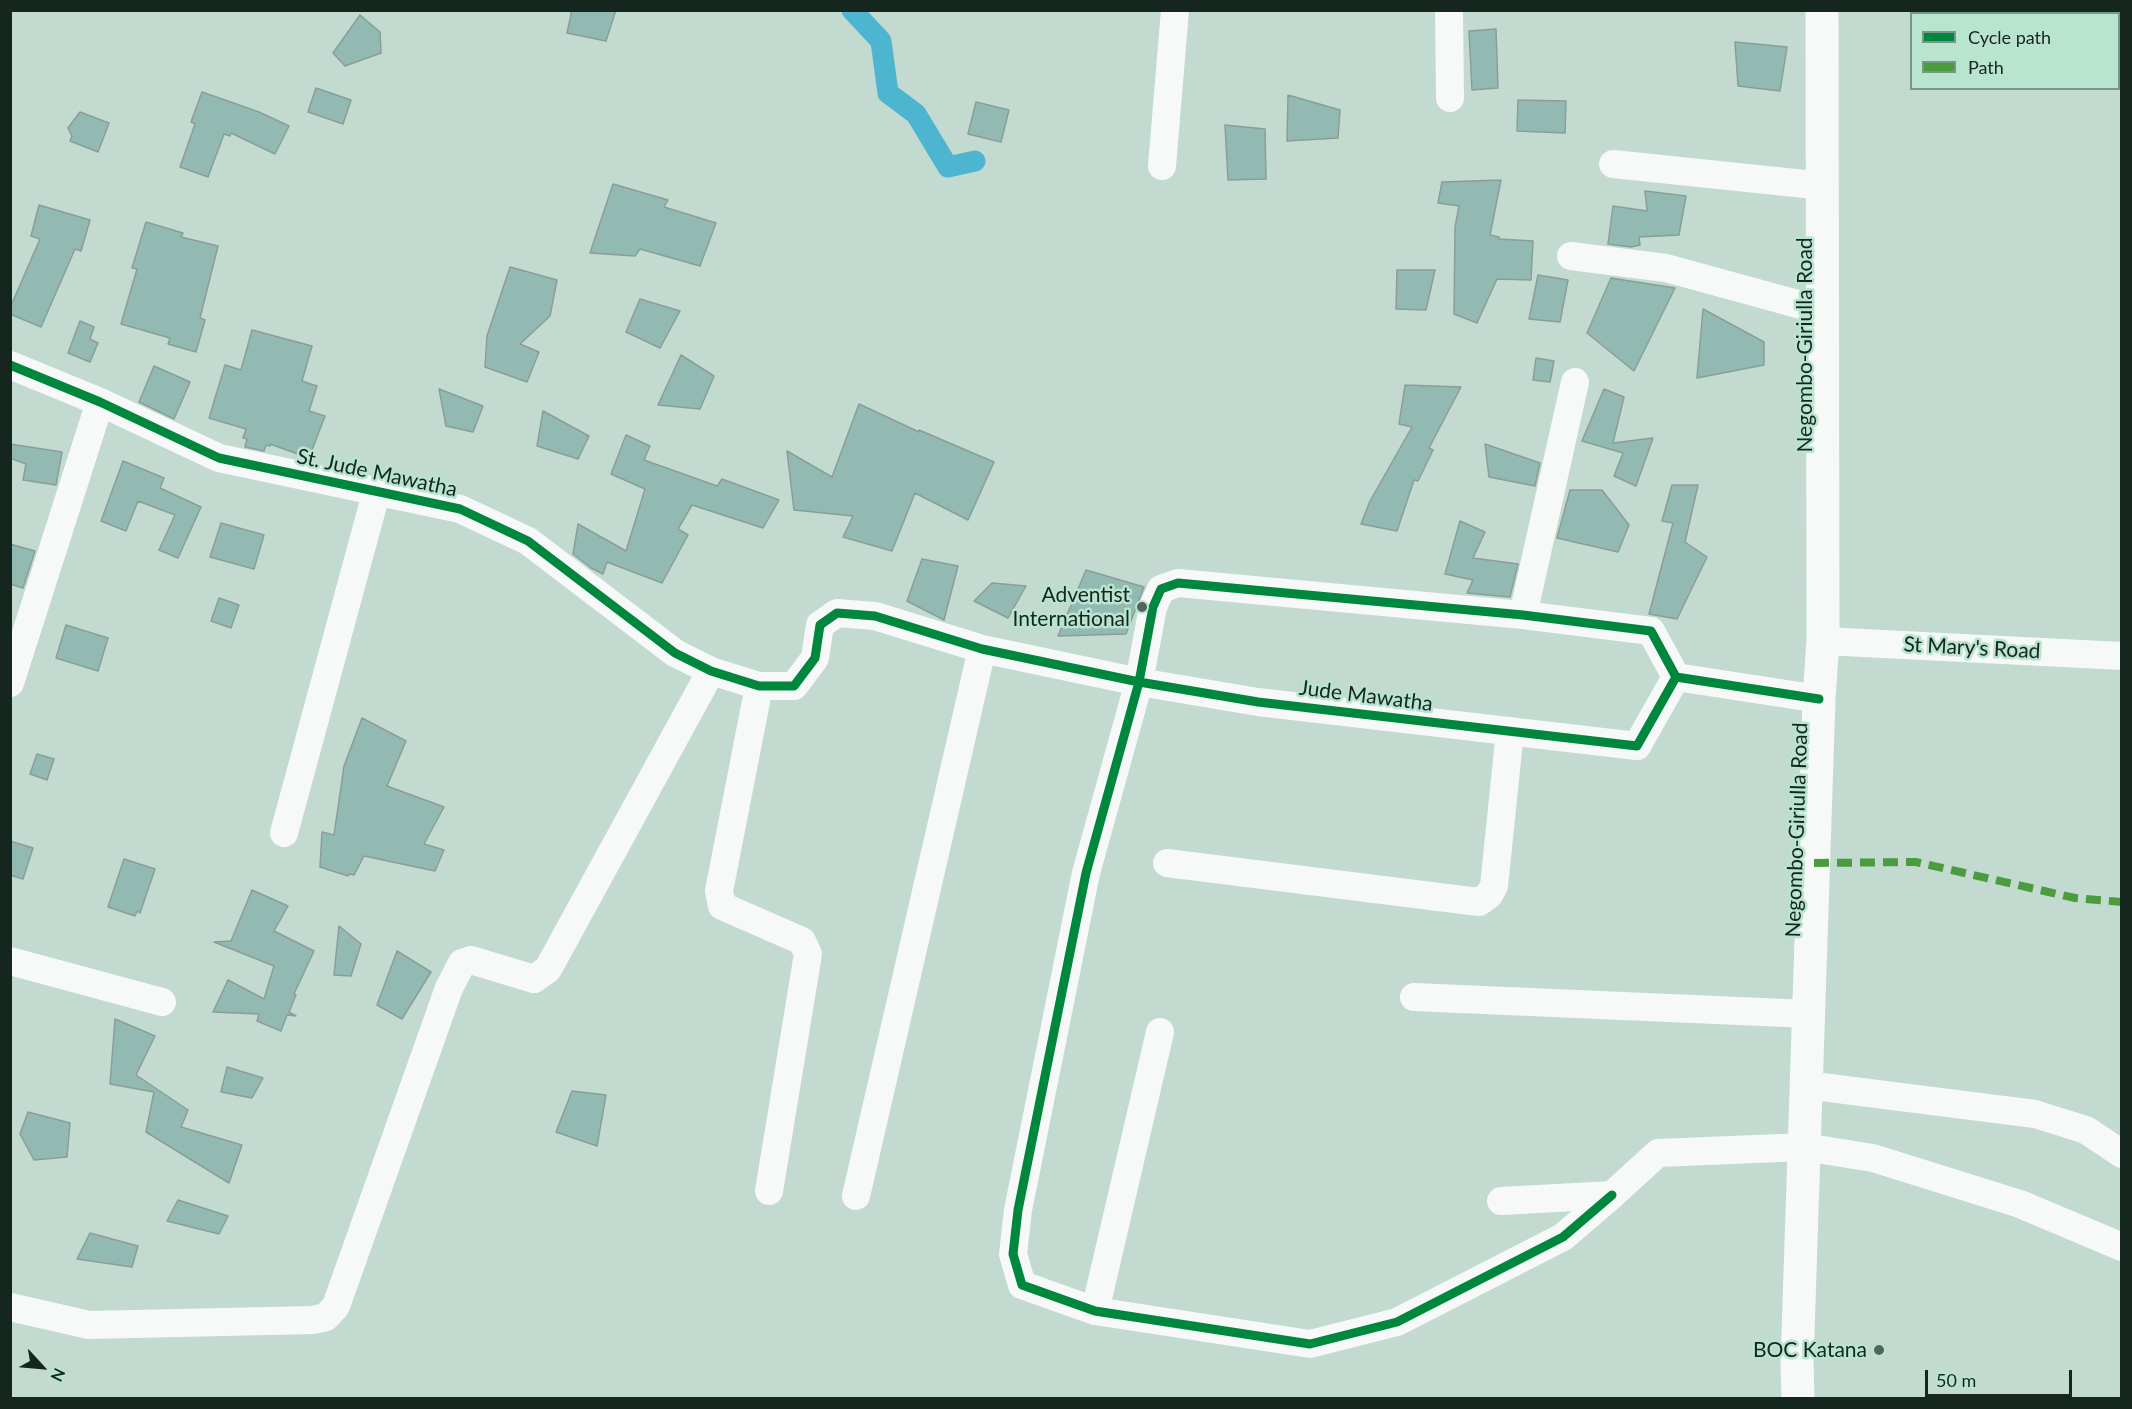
<!DOCTYPE html>
<html>
<head>
<meta charset="utf-8">
<style>
  body { margin:0 }
  #map { position:relative; width:2132px; height:1409px; overflow:hidden; background:#c2dacf; font-family:Lato,sans-serif }
  canvas { display:block }
  .frame { position:absolute; inset:0; border:12px solid #15261f; pointer-events:none }
  .legend { position:absolute; left:1910px; top:12px; width:210px; height:78px; box-sizing:border-box; background:#b8e4d0; border:2px solid #779889; margin:0; padding:8px 10px; list-style:none; font-size:18px; color:#15261f }
  .legend li { display:flex; align-items:center; gap:12px; height:30px }
  .legend b { width:30px; border:2px solid #779889 }
  .north { position:absolute; left:12px; top:1337px; width:60px; height:60px; -webkit-text-stroke:4px #b8e4d0; paint-order:stroke; rotate:116deg; font-size:16px; font-weight:700; line-height:24px; text-align:center; color:#15261f }
  .north::after { content:''; display:block; margin:auto; width:21px; height:27px; background:#15261f; clip-path:polygon(50% 0,100% 100%,50% 72%,0 100%) }
  .scale { position:absolute; left:1925px; top:1370px; width:147px; height:27px; box-sizing:border-box; border:3px solid #15261f; border-top:0; padding-left:8px; font-size:18px; line-height:21px; white-space:nowrap; color:#15261f; -webkit-text-stroke:4px #b8e4d0; paint-order:stroke }
</style>
</head>
<body>
<div id="map">
<canvas width="2132" height="1409"></canvas>
<div class="frame"></div>
<ul class="legend">
<li><b style="height:8px;background:#00873e"></b>Cycle path</li>
<li><b style="height:8px;background:#4b9c3f"></b>Path</li>
</ul>
<div class="north">N</div>
<div class="scale">50 m</div>
</div>
<script>
const c = document.querySelector('canvas').getContext('2d');
c.lineJoin = 'round';
const shape = rows => new Path2D(rows.map(r => 'M' + r).join(''));
function strokePath(path, color, width, dash) { c.strokeStyle = color; c.lineWidth = width; c.lineCap = dash ? 'butt' : 'round'; c.setLineDash(dash || []); c.stroke(path); }
function paint(path, color) { c.fillStyle = color; c.fill(path, 'evenodd'); }
function drawText(font, color, halo, rows, align = 'center') {
  c.font = font + ' Lato,sans-serif'; c.lineWidth = 5; c.setLineDash([]); c.textBaseline = 'middle'; c.strokeStyle = halo; c.fillStyle = color; for (const [text, x, y, turn = 0] of rows) {
    c.save(); c.translate(x, y); c.rotate((+turn || 0) * Math.PI / 180); c.textAlign = isNaN(turn) ? turn : align; if (halo) c.strokeText(text, 0, 0); c.fillText(text, 0, 0); c.restore();
  }
}
strokePath(shape([
  [852,10,881,41,888,93,916,114,948,167,975,161]
]), '#4eb5d0', 21);
const building = shape([
  [572,10,616,10,606,41,567,33,572,10],
  [360,15,380,32,381,53,345,66,333,53,360,15],
  [1496,29,1498,88,1472,90,1469,31,1496,29],
  [1735,42,1787,47,1780,91,1738,86,1735,42],
  [316,88,351,100,343,124,308,112,316,88],
  [202,92,259,112,289,126,275,154,231,133,230,136,224,134,208,177,180,167,195,124,191,122,202,92],
  [1288,95,1340,110,1338,138,1287,141,1288,95],
  [1518,100,1566,101,1565,133,1517,131,1518,100],
  [976,102,1009,110,1001,142,968,134,976,102],
  [80,112,109,123,98,152,70,141,72,136,68,128,80,112],
  [1225,125,1265,129,1266,179,1228,180,1225,125],
  [1501,180,1490,235,1499,237,1499,239,1533,241,1531,280,1497,279,1477,323,1454,314,1455,227,1459,206,1438,203,1442,182,1501,180],
  [613,184,668,200,664,207,716,223,700,266,640,249,635,256,590,253,613,184],
  [1645,191,1686,196,1679,235,1639,237,1640,245,1631,247,1608,244,1613,206,1647,211,1645,191],
  [39,205,90,220,81,251,75,249,41,327,10,314,10,308,40,239,31,236,39,205],
  [146,222,183,233,181,237,218,246,200,318,205,320,196,352,168,344,170,338,121,324,137,269,132,268,146,222],
  [510,267,557,280,550,316,520,344,539,352,527,382,485,367,487,336,510,267],
  [1397,270,1435,270,1426,310,1396,309,1397,270],
  [1538,275,1568,280,1560,322,1529,319,1538,275],
  [1611,278,1675,288,1634,371,1587,333,1611,278],
  [640,299,680,311,660,348,626,332,640,299],
  [1703,309,1764,342,1764,365,1697,378,1703,309],
  [80,321,94,327,90,339,98,343,90,362,68,353,80,321],
  [252,330,312,346,302,381,317,386,309,411,325,416,309,458,270,444,270,446,266,445,264,451,245,447,247,439,243,438,246,429,209,418,225,365,241,370,252,330],
  [681,355,714,376,700,409,658,405,681,355],
  [1536,358,1554,361,1550,382,1533,380,1536,358],
  [154,366,190,382,174,419,139,402,154,366],
  [1405,385,1461,387,1429,448,1433,450,1418,481,1414,480,1397,531,1361,524,1370,501,1412,427,1399,424,1405,385],
  [439,389,483,406,473,432,446,426,439,389],
  [1604,389,1624,397,1613,443,1653,438,1636,486,1614,476,1623,453,1582,441,1604,389],
  [859,404,919,432,919,430,994,462,968,520,915,493,892,551,843,537,853,516,794,510,787,451,832,477,859,404],
  [543,411,589,436,578,459,537,446,543,411],
  [626,435,650,446,644,460,717,486,722,479,779,500,763,528,692,505,678,529,688,535,662,583,607,562,603,574,591,568,573,554,578,524,626,551,645,489,611,474,626,435],
  [10,444,62,452,56,485,23,480,26,464,10,458,10,444],
  [1485,444,1540,463,1535,486,1489,477,1485,444],
  [123,461,164,478,160,488,201,507,178,558,159,550,175,515,138,501,126,531,101,521,123,461],
  [1672,485,1698,485,1685,542,1707,557,1677,619,1649,614,1673,523,1662,521,1672,485],
  [1570,490,1602,490,1629,525,1618,552,1557,538,1570,490],
  [1460,521,1485,532,1473,558,1518,564,1510,597,1467,593,1473,580,1445,574,1460,521],
  [221,523,264,535,254,569,210,557,221,523],
  [10,544,35,551,23,588,10,584,10,544],
  [922,559,958,566,944,620,907,601,922,559],
  [1086,570,1144,587,1126,634,1058,636,1086,570],
  [992,583,1026,586,1008,618,974,601,992,583],
  [219,598,239,605,231,628,211,621,219,598],
  [66,625,108,638,98,671,56,658,66,625],
  [362,718,406,741,387,786,444,807,424,844,444,850,435,871,364,856,354,875,349,874,348,876,320,867,322,832,334,835,344,766,362,718],
  [37,754,54,759,47,780,30,774,37,754],
  [10,841,33,848,23,879,10,875,10,841],
  [124,859,155,869,140,913,137,911,135,916,108,907,124,859],
  [252,890,288,906,274,931,314,951,294,994,296,995,289,1012,296,1016,287,1015,281,1031,257,1021,259,1014,213,1012,228,980,264,999,274,966,214,942,231,941,252,890],
  [339,926,361,944,351,976,334,975,339,926],
  [397,951,431,972,402,1019,377,1005,397,951],
  [115,1019,155,1036,136,1075,188,1110,181,1127,242,1145,229,1183,146,1132,154,1092,110,1084,115,1019],
  [227,1067,263,1078,252,1098,221,1092,227,1067],
  [572,1091,606,1095,597,1146,556,1132,572,1091],
  [28,1112,70,1123,67,1157,34,1160,20,1134,28,1112],
  [178,1200,228,1216,219,1234,167,1221,178,1200],
  [90,1233,138,1246,132,1267,77,1259,90,1233]
]);
paint(building, '#93bab2');
strokePath(building, '#8a9e98', 1.5);
strokePath(shape([
  [1449,10,1450,98],
  [1613,164,1824,186],
  [1162,166,1175,10],
  [1571,256,1666,268,1823,311],
  [10,365,100,402,219,458,460,509,528,541,675,653,711,671,759,686,794,686,815,658,820,625,837,613,875,616,982,649,1139,682,1258,702,1637,746,1676,677,1819,699],
  [1523,615,1575,382],
  [1823,641,2122,656],
  [10,683,100,402],
  [759,686,719,891,722,906,802,941,808,954,769,1191],
  [284,833,377,490],
  [1167,863,1479,902,1489,895,1494,886,1510,731],
  [10,961,162,1002],
  [1414,997,1809,1014],
  [1806,1085,2035,1114,2086,1130,2122,1154],
  [1612,1195,1563,1237,1397,1322,1310,1344,1095,1311,1022,1285,1013,1254,1018,1210,1086,873,1139,682,1153,607,1161,589,1178,583,1523,615,1651,631,1676,677],
  [856,1196,982,649],
  [1501,1201,1612,1195,1658,1153,1804,1147,1873,1158,2020,1204,2122,1247],
  [10,1307,89,1325,313,1320,326,1317,336,1306,449,988,462,963,471,960,534,979,548,969,711,671],
  [1095,1311,1160,1032]
]), '#f6f9f8', 28);
strokePath(shape([
  [1798,1398,1797,1363,1819,699,1823,641,1822,10]
]), '#f6f9f8', 33);
strokePath(shape([
  [1814,863,1916,862,2075,898,2122,902]
]), '#4b9c3f', 8, [15, 8]);
strokePath(shape([
  [10,365,100,402,219,458,460,509,528,541,675,653,711,671,759,686,794,686,815,658,820,625,837,613,875,616,982,649,1139,682,1258,702,1637,746,1676,677,1819,699],
  [1612,1195,1563,1237,1397,1322,1310,1344,1095,1311,1022,1285,1013,1254,1018,1210,1086,873,1139,682,1153,607,1161,589,1178,583,1523,615,1651,631,1676,677]
]), '#00873e', 9);
for (const [x, y, r, color] of [
  [1142,607,6,"#52655d"],
  [1879,1350,6,"#52655d"]
]) { const dot = new Path2D(); dot.arc(x, y, r, 0, 2 * Math.PI); c.fillStyle = color; c.fill(dot); strokePath(dot, '#b8e4d0', 2); }
drawText('21px', '#15261f', '#b8e4d0', [
  ["Negombo-Giriulla Road",1805,345,-90],
  ["St. Jude Mawatha",377,473,12],
  ["St Mary's Road",1972,648,3],
  ["Jude Mawatha",1366,696,7],
  ["Negombo-Giriulla Road",1797,830,-88]
]);
drawText('21px', '#15261f', '#b8e4d0', [
  ["Adventist",1130,595],
  ["International",1130,619],
  ["BOC Katana",1867,1350]
], 'right');
</script>
</body>
</html>
